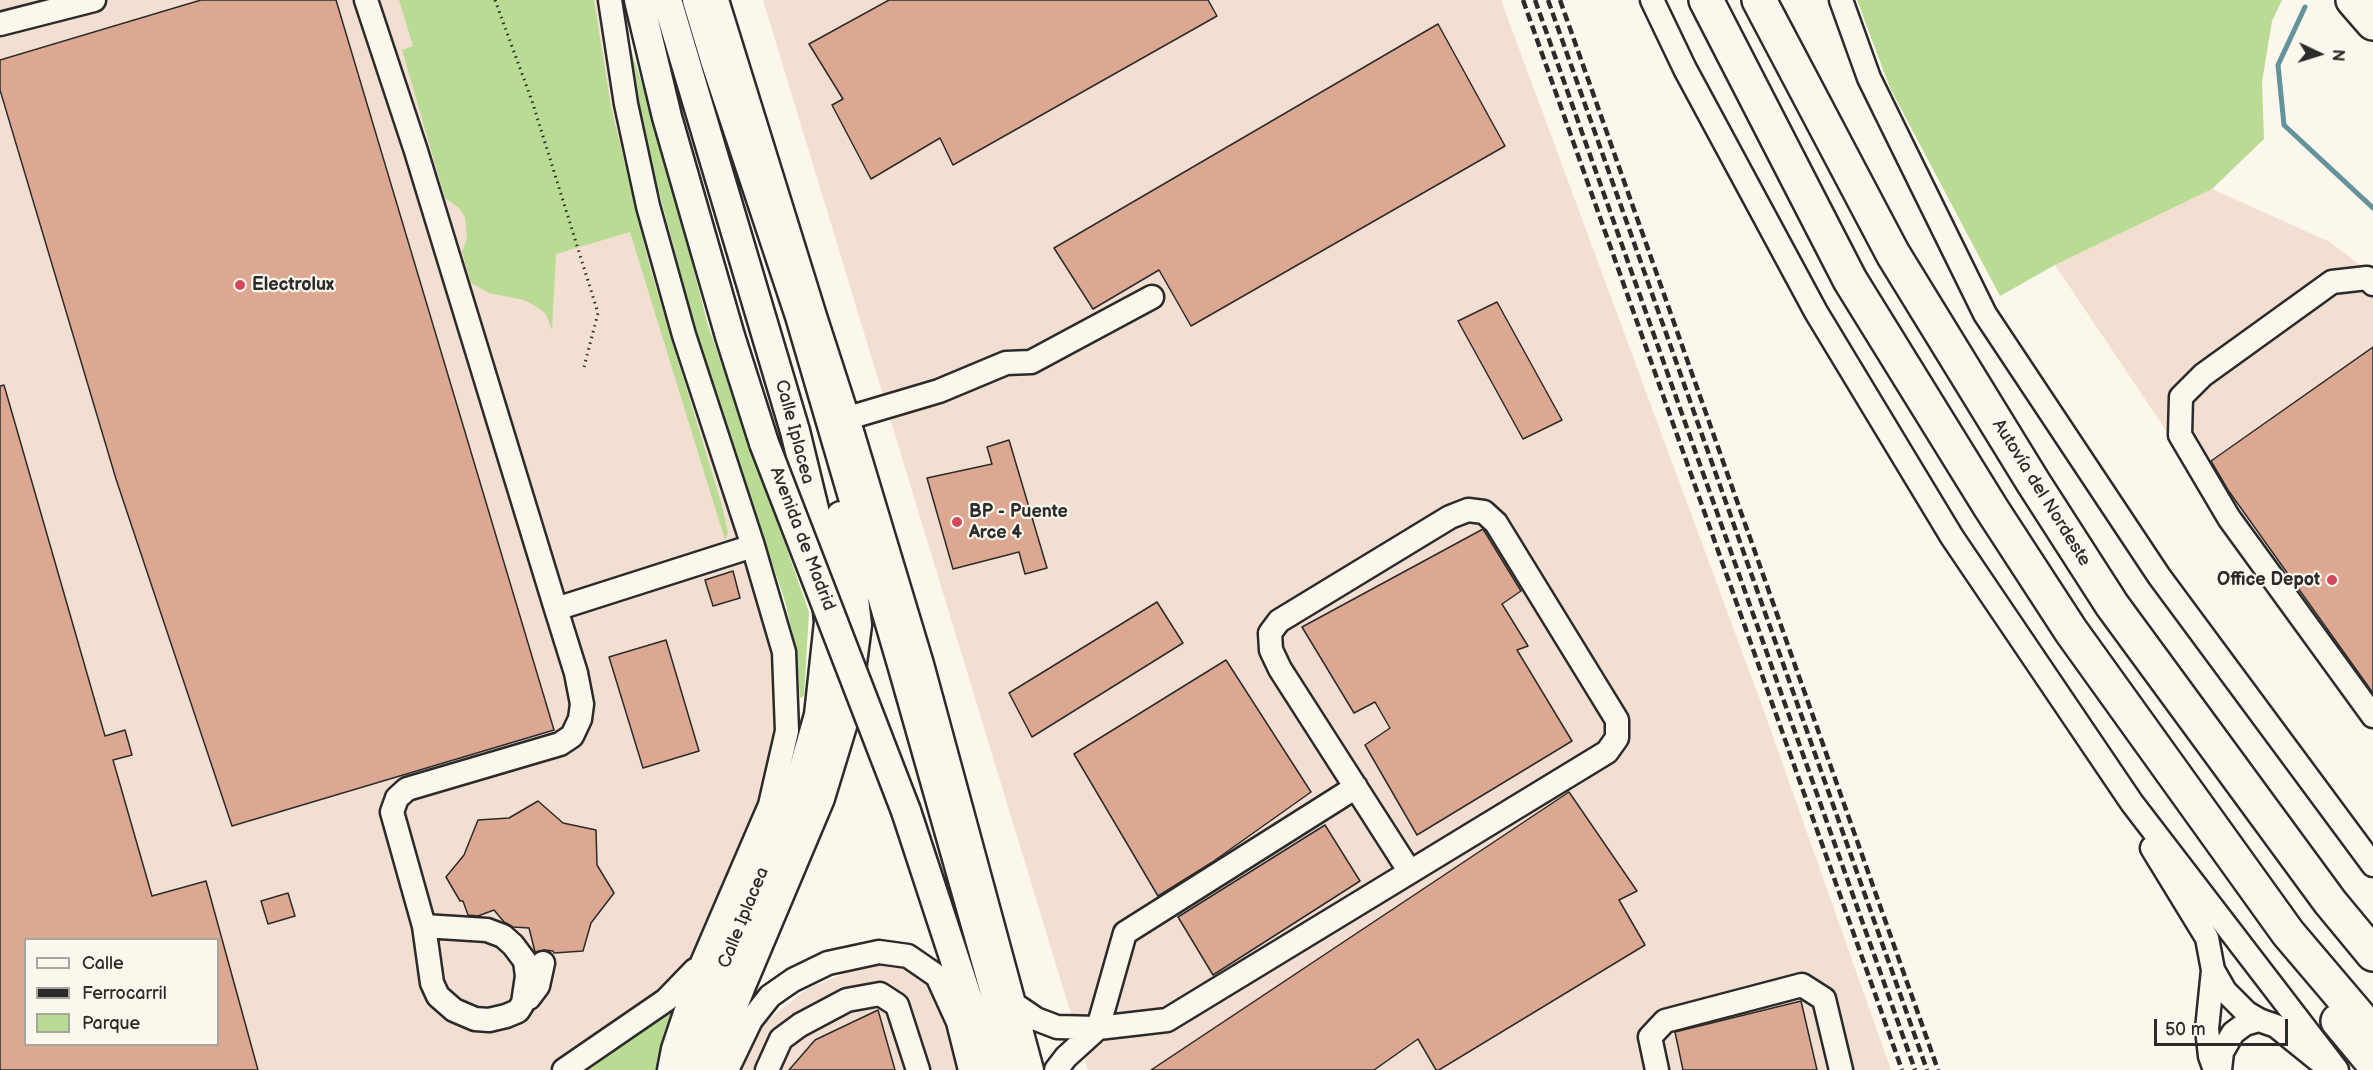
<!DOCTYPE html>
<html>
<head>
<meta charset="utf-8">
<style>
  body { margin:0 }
  #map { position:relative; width:2373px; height:1070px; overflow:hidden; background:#fbf7ec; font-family:"Balsamiq Sans",sans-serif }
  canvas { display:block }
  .legend { position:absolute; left:24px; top:938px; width:195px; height:108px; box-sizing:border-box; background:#fbf7ec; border:2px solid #a8a59f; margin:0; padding:8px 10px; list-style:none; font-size:18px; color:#2b2b2b }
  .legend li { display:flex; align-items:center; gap:12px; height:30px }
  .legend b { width:30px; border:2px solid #a8a59f }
  .north { position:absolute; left:2289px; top:24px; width:60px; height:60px; -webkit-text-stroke:4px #fbf7ec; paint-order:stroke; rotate:94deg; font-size:16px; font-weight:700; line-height:24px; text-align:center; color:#2b2b2b }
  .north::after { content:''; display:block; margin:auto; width:21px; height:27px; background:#2b2b2b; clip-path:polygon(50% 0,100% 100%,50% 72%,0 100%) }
  .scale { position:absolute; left:2154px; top:1019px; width:134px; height:27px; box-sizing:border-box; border:3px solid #2b2b2b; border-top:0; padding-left:8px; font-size:18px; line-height:21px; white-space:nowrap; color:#2b2b2b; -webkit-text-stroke:4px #fbf7ec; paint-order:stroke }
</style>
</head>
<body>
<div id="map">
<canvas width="2373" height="1070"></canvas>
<ul class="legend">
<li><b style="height:8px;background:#fbf7ec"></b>Calle</li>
<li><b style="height:8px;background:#2b2b2b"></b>Ferrocarril</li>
<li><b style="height:16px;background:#badb94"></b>Parque</li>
</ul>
<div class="north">N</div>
<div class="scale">50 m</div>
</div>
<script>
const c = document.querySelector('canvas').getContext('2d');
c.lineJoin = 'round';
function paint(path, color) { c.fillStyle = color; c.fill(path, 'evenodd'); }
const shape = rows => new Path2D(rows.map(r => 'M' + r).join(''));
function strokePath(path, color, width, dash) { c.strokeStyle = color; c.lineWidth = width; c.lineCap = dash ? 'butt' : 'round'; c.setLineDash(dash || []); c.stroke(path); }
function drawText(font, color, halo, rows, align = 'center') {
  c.font = font + ' "Balsamiq Sans",sans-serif'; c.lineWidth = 4.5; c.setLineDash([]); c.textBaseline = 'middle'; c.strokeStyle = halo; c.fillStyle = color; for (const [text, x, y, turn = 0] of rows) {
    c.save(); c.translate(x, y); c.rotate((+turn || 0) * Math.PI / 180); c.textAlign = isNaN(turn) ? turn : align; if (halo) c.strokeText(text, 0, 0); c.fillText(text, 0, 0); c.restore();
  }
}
paint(shape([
  [0,0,600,0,773,650,776,731,753,815,688,963,594,1070,0,1070],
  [26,940,218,940,218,1044,26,1044],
  [763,0,1501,0,1764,711,1891,1070,1088,1070],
  [2212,189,2330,242,2373,275,2373,731,2331,676,2055,265],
  [869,964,899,965,937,989,961,1070,742,1070,754,1031,808,988]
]), '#f2dfd1');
paint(shape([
  [399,0,594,0,611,107,650,268,722,506,728,533,725,540,630,232,556,254,552,330,546,314,537,307,524,300,489,293,471,283,462,252,467,238,465,217,459,208,445,198,402,50,413,46],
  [1857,0,2282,0,2272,21,2262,82,2264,139,2212,189,2055,265,2000,296,1890,88],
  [629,43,660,140,708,325,809,612,804,696,800,698,796,649,785,601,726,425,695,327,648,151,636,89,624,44],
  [678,1004,660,1070,575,1070]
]), '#badb94');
strokePath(shape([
  [2305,7,2278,65,2284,125,2373,208]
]), '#64939c', 5);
const building = shape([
  [201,0,336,0,554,730,232,826,116,479,0,90,0,60,201,0],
  [889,0,1208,0,1217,16,953,165,940,138,871,179,832,105,843,99,809,44,889,0],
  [1438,24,1505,146,1191,326,1159,270,1093,309,1054,248,1438,24],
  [1497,302,1562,420,1523,439,1458,321,1497,302],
  [2373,347,2373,693,2228,490,2211,461,2373,347],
  [4,385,105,736,125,730,132,755,113,760,152,896,206,881,258,1070,0,1070,0,386,4,385],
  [26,939,218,939,218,1044,26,1044,26,939],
  [1009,440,1047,568,1025,574,1019,552,953,569,927,478,992,464,987,447,1009,440],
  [1483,529,1521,591,1502,604,1528,646,1517,650,1572,741,1417,835,1365,745,1390,728,1375,702,1354,713,1302,627,1483,529],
  [733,571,740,598,713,606,705,580,733,571],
  [1157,602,1183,643,1032,737,1009,693,1157,602],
  [666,640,699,751,643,768,609,657,666,640],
  [1226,660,1311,792,1211,863,1158,896,1074,754,1226,660],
  [1569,792,1637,891,1619,900,1645,945,1439,1070,1436,1070,1418,1039,1374,1070,1151,1070,1569,792],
  [538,801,563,823,596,830,597,865,614,893,591,923,583,951,554,953,553,951,545,950,535,952,529,928,513,927,504,922,494,910,478,916,468,915,463,901,460,901,446,877,464,855,478,820,509,818,538,801],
  [1325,825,1360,881,1213,975,1178,917,1325,825],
  [288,893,295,916,268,924,261,901,288,893],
  [1801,1001,1817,1070,1683,1070,1675,1032,1801,1001],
  [878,1010,895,1070,789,1070,815,1040,878,1010]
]);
paint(building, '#dda892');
strokePath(building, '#2b2b2b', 1.5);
const minor = shape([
  [366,0,416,151,556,609,753,546],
  [610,0,626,104,648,206,684,335,753,546,784,652,787,731,770,805,701,965,673,1049,669,1070],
  [717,0,815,316,848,418,922,664,1032,1070],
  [1652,0,1685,69,1816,312,1952,537,2132,803,2337,1070],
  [1841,0,1869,78,1985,314,2159,576,2373,865],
  [0,24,94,0],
  [2373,284,2367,278,2332,282,2203,375,2181,397,2180,435,2229,518,2373,716],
  [848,418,939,391,1006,363,1031,362,1152,297],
  [1356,787,1125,933,1098,1028,1167,1020,1607,752,1617,738,1617,720,1496,523,1484,512,1468,510,1450,517,1279,621,1270,633,1271,650,1280,669,1410,872],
  [2152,848,2207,938,2213,970,2225,991,2247,1013,2259,1020,2276,1026,2318,1060],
  [424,926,487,930,503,936,513,945,525,961,527,976,523,1003,518,1011,506,1016,489,1020,475,1019,454,1010,438,996,432,983,424,926,392,812,397,798,407,789,560,744,572,736,580,719,582,704,576,673,556,609],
  [2213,970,2207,1029,2210,1056,2215,1070],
  [529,998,538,986,543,963],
  [1014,1004,1036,1019,1057,1027,1098,1028,1066,1057,1056,1070],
  [564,1070,666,1000,695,970],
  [727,1070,751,1020,770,996,793,980,828,963,879,952,908,956,937,976,958,1022,970,1070],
  [767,1070,781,1039,800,1025,847,1000,880,994,897,1005,918,1070],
  [1657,1070,1650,1037,1665,1021,1802,985,1824,999,1841,1070],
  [2220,1070,2222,1052,2233,1033,2245,1024,2259,1020]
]);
const major = shape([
  [639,0,667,117,730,336,764,443],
  [667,0,795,431,821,538,829,622,819,715,798,788,721,972,691,1054,688,1070],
  [697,0,715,60,800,316,904,671,1017,1070],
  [906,811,991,1070],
  [712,1070,724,1028,742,983,820,798,845,716,857,625,847,537,841,516]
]);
const highway = shape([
  [1706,0,1850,280,1991,508,2071,631,2288,933,2373,1033],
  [1759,0,1893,254,2033,482,2112,605,2330,902,2373,954],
  [2353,0,2373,23],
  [2338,1021,2373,1063]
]);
strokePath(minor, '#2b2b2b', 27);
strokePath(major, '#2b2b2b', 33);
strokePath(highway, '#2b2b2b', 38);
strokePath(shape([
  [495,0,532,101,598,313,584,367]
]), '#2b2b2b', 3, [1.5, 4.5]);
strokePath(minor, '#fbf7ec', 22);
strokePath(major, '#fbf7ec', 28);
strokePath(highway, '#fbf7ec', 33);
strokePath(shape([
  [1523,0,1902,1070],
  [1535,0,1915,1070],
  [1548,0,1927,1070],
  [1560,0,1938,1070]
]), '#2b2b2b', 4.5, [9, 4.5]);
const majorBridge = shape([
  [764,443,906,811]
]);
strokePath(majorBridge, '#2b2b2b', 33, []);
strokePath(majorBridge, '#fbf7ec', 28);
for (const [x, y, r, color] of [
  [240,285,6,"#d1495b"],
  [957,522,6,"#d1495b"],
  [2332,580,6,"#d1495b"]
]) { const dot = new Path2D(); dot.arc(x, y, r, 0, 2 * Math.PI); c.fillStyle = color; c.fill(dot); strokePath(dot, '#fbf7ec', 2); }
drawText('bold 18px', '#2b2b2b', '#fbf7ec', [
  ["Electrolux",252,285],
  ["BP - Puente",969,512],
  ["Arce 4",969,533],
  ["Office Depot",2320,580,"right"]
], 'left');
drawText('18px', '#2b2b2b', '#fbf7ec', [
  ["Calle Iplacea",794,432,75],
  ["Autovía del Nordeste",2041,493,58],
  ["Avenida de Madrid",802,539,69],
  ["Calle Iplacea",744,918,-68]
]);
</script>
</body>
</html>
